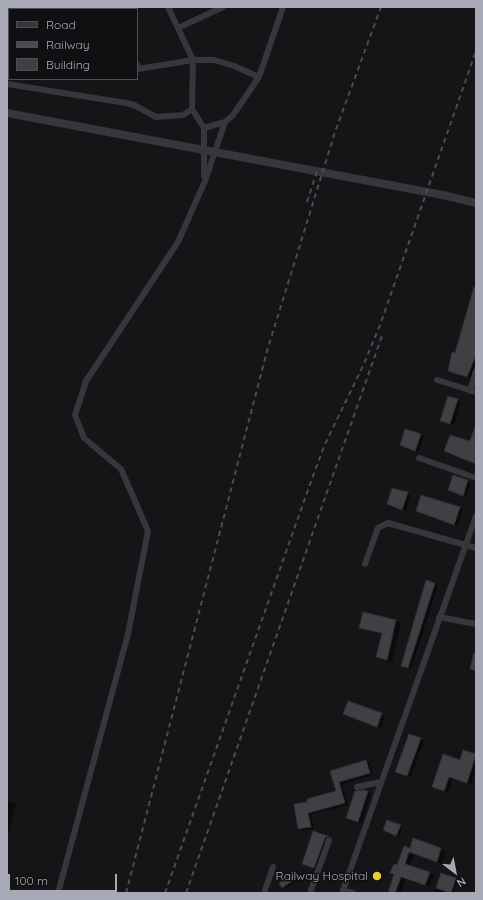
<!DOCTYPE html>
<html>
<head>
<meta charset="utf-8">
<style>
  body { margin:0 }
  #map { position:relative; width:483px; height:900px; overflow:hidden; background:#151517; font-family:Quicksand,sans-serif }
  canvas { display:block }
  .frame { position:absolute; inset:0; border:8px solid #a7aab6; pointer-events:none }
  .legend { position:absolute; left:8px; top:8px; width:130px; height:72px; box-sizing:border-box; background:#101012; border:1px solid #4c4e54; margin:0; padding:5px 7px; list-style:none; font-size:12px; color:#a7aab6 }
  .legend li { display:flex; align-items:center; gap:8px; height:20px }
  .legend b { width:20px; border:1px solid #4c4e54 }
  .north { position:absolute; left:435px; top:852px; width:40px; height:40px; -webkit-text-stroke:3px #101012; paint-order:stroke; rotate:148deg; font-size:11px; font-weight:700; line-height:16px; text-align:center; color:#a7aab6 }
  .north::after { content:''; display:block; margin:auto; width:14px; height:18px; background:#a7aab6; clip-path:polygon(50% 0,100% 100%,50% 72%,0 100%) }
  .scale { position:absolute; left:8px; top:874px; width:109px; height:18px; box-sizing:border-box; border:2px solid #a7aab6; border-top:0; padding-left:5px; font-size:12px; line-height:14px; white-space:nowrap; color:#a7aab6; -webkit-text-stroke:3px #101012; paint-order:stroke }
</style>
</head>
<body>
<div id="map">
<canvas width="483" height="900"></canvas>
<div class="frame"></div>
<ul class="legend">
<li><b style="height:5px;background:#36363c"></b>Road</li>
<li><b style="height:5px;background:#4b4c53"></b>Railway</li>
<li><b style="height:11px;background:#403f44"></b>Building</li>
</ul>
<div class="north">N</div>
<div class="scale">100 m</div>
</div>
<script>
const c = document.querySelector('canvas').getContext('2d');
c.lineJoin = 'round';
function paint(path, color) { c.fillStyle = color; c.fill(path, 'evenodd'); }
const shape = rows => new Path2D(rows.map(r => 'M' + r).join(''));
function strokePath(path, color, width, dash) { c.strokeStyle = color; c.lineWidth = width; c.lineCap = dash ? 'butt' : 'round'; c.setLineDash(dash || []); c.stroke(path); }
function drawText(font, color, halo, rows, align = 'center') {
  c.font = font + ' Quicksand,sans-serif'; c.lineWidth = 3; c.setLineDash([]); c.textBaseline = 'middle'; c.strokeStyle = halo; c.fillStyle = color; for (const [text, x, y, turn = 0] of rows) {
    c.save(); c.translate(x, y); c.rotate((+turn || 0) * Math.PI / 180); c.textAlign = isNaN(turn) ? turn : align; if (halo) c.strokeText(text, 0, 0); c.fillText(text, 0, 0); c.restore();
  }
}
paint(shape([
  [475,283,476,363,471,378,449,371,456,354],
  [457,400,461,402,454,425,441,421],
  [476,425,476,464,449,452,471,442],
  [421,434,424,436,419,452,405,446],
  [453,476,471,483,466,497,452,491],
  [393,489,411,495,406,511,392,505],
  [460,508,463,510,458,526,435,517,435,519,417,511],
  [426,582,438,586,411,669,402,665],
  [396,621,401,623,392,662,377,657,382,634,361,627],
  [348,702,385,716,381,728,344,714],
  [420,739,424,741,411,777,400,773],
  [464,751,476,755,476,768,471,784,453,779,448,793,433,787,460,761],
  [366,762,370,764,373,775,342,784,348,805,311,814,314,829,302,831,299,829,308,803,337,792,332,771],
  [368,792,371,794,362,823,351,820],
  [7,801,16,805,7,837],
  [400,826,402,827,399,836,386,831],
  [314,832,330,838,318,869,307,865],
  [414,840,446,851,442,864,414,854,410,866,434,875,430,887,406,879,401,893,391,893,395,875,392,873,411,849],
  [294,874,299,880,285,888,283,887],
  [442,875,458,880,454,893,435,893]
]), '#0007');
const building = shape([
  [474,287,476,287,476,355,467,377,448,371,452,352,455,353,474,287],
  [448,396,458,399,450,424,440,421,448,396],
  [475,427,476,464,444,451,450,435,470,441,475,427],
  [405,429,421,434,415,451,400,445,405,429],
  [453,475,468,480,463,496,448,490,453,475],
  [392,488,408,492,402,510,387,504,392,488],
  [421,495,460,507,454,525,416,511,421,495],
  [426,580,435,583,408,668,401,666,426,580],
  [363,612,396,620,387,660,376,657,382,633,359,628,363,612],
  [474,653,476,653,476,671,470,669,474,653],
  [348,701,382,713,377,727,343,714,348,701],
  [409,734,421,738,407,776,395,772,409,734],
  [463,750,476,754,467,783,449,777,444,791,432,787,443,754,460,760,463,750],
  [366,760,370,773,339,782,345,803,308,813,311,827,298,829,294,804,307,802,307,799,336,791,330,771,366,760],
  [364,790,368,791,358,822,346,818,355,791,364,790],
  [387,820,401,825,396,836,383,830,387,820],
  [313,831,328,836,325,838,314,868,302,864,313,831],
  [413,838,441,848,437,862,409,852,405,864,430,872,425,885,401,877,395,893,388,893,394,874,390,873,394,864,397,865,404,846,410,848,413,838],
  [294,873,297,878,282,888,279,883,294,873],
  [441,873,456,878,451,893,436,888,441,873]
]);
paint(building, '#403f44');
strokePath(building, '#302f33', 1);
strokePath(shape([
  [11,7,12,9],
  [29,7,29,9],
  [168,7,193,60,192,109,204,128,225,122],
  [178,28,223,7],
  [137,64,138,69,193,60,214,60,234,66,259,77],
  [7,84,126,103,134,105,156,117,183,115,192,109],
  [204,128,204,176],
  [437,380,476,392],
  [470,391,476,371],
  [419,458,476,478],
  [365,564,378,528,388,523,476,548],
  [439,617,476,624],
  [357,787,380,782],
  [343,890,353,893],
  [58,893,128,634,148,531,121,469,84,438,75,415,86,381,178,242,205,181,225,122,233,115,259,77,283,7],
  [264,893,273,867],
  [310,893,329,840],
  [342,893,476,516]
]), '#36363c', 6);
strokePath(shape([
  [7,113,443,195,476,203]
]), '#36363c', 8);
strokePath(shape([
  [307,202,318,168],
  [126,893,267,351,335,132,381,7],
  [165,893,314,473,325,444,363,366,380,325,476,51],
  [186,893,383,333]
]), '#4b4c53', 2, [5, 4]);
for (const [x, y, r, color] of [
  [377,876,5,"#ebcd39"]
]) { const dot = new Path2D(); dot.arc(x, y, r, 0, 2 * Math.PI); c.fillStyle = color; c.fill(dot); strokePath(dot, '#101012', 1.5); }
drawText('12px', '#a7aab6', '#101012', [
  ["Railway Hospital",368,876]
], 'right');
</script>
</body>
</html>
